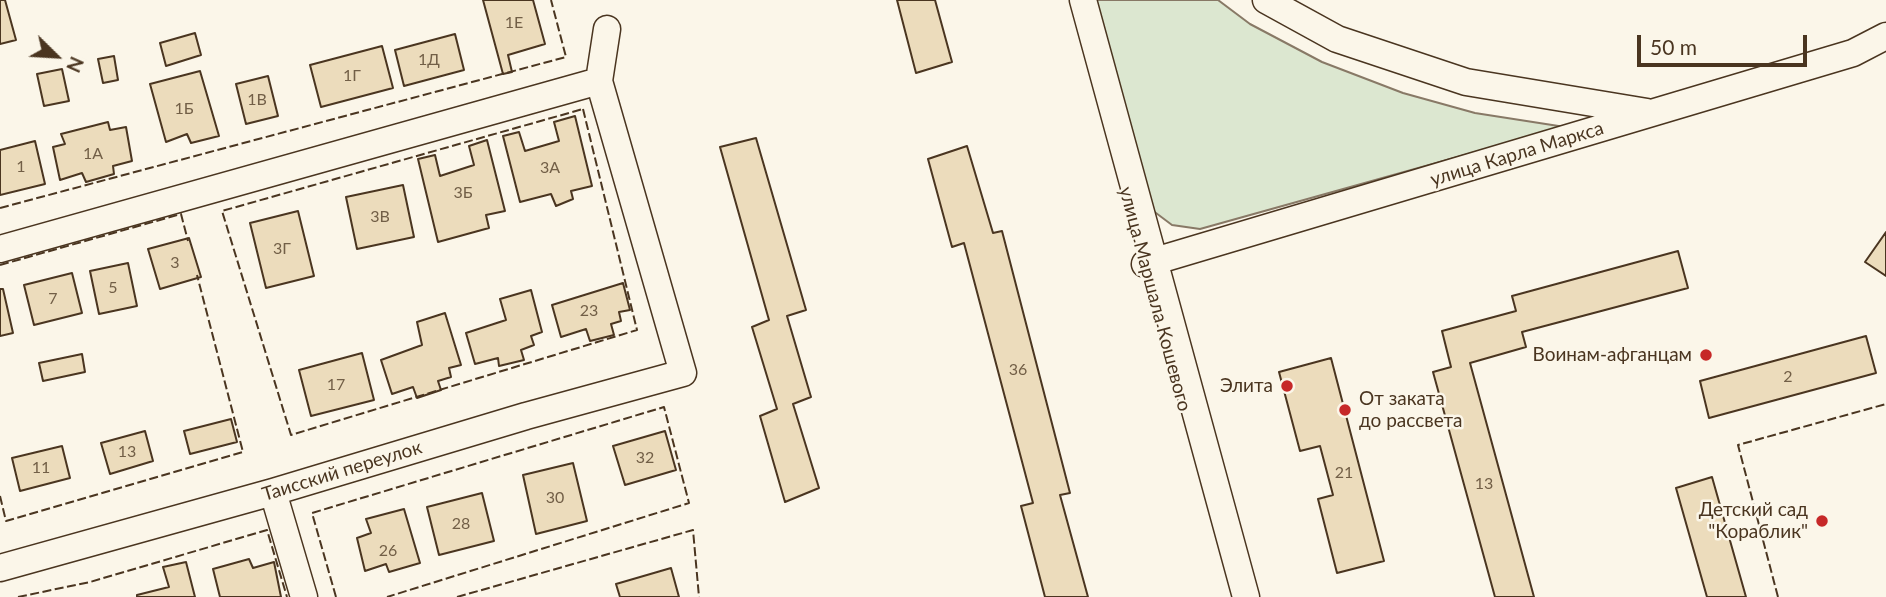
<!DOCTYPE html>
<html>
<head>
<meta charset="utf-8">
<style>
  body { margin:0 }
  #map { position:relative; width:1886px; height:597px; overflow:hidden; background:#fbf6e9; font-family:Lato,sans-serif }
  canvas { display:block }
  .north { position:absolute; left:21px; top:21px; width:70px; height:70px; -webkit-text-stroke:5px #fbf6e9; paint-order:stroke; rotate:114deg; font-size:19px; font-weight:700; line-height:28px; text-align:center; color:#4a3520 }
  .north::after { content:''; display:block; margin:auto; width:24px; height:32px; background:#4a3520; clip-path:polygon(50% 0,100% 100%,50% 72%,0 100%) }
  .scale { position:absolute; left:1637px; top:35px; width:170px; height:32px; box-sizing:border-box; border:4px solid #4a3520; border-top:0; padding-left:9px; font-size:21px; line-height:24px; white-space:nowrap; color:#4a3520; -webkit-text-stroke:5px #fbf6e9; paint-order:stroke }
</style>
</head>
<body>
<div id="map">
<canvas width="1886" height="597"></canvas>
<div class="north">N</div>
<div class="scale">50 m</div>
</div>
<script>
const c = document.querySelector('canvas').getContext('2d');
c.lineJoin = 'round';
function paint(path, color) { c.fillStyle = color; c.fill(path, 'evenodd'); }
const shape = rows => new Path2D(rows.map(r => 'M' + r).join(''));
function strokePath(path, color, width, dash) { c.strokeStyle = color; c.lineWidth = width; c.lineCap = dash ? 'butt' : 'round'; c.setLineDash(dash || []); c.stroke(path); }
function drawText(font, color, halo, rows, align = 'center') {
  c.font = font + ' Lato,sans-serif'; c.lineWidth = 5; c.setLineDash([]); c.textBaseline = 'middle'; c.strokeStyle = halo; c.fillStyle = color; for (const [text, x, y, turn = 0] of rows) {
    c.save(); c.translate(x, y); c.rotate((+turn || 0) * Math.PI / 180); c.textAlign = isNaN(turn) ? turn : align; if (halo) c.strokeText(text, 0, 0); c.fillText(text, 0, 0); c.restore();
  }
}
const green = shape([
  [1091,0,1218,0,1250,24,1322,62,1403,93,1475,113,1565,127,1200,229,1172,225,1152,210,1091,0]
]);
paint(green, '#dce7d0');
strokePath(green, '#887966', 2);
const building = shape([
  [0,0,5,0,16,40,0,44,0,0],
  [483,0,533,0,545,44,508,55,512,72,503,74,483,0],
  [897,0,935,0,952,62,916,73,897,0],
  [195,33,201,55,166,66,160,43,195,33],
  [455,34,464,70,404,86,395,50,455,34],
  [382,46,393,88,321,107,310,65,382,46],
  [114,56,118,80,103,83,98,59,114,56],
  [62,69,69,101,44,106,37,74,62,69],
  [200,71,219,136,191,143,187,134,166,142,150,84,200,71],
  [268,76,278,116,246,124,236,84,268,76],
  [575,116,592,186,571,191,573,199,556,206,551,194,520,202,503,136,519,132,525,151,559,141,554,122,575,116],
  [108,122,110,130,126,127,132,161,113,166,114,174,86,182,82,173,60,180,53,147,65,144,61,134,108,122],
  [756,138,806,310,787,316,811,397,793,404,819,488,785,502,760,416,777,409,752,327,769,320,720,147,756,138],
  [487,140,505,211,486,215,489,228,438,242,418,159,435,155,440,176,474,165,469,146,487,140],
  [35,141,45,184,0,195,0,150,35,141],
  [967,146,993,233,1002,231,1070,493,1060,495,1088,597,1045,597,1021,506,1033,503,964,243,952,247,928,159,967,146],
  [403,185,414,237,357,249,346,197,403,185],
  [298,211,314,276,266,288,250,223,298,211],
  [1886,232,1886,276,1865,262,1886,232],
  [189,238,201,277,160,289,148,249,189,238],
  [1678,251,1688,288,1522,332,1526,347,1470,363,1534,597,1495,597,1433,372,1451,367,1442,331,1516,311,1512,296,1678,251],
  [128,263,137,306,99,314,90,271,128,263],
  [72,273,82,313,34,325,24,285,72,273],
  [623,283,630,310,619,312,621,321,611,324,614,335,590,341,586,329,561,337,552,305,623,283],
  [0,289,3,289,13,333,0,336,0,289],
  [531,290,542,332,531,336,534,345,521,350,524,360,499,366,498,358,475,364,466,333,506,320,500,299,531,290],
  [445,313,461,365,449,368,451,377,438,381,441,390,417,398,413,387,392,394,381,360,422,345,417,322,445,313],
  [1866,336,1876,373,1709,418,1700,381,1866,336],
  [362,353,374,400,311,416,299,370,362,353],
  [82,354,85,372,43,381,39,363,82,354],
  [1331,358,1384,561,1337,573,1318,499,1333,495,1320,446,1300,451,1279,372,1331,358],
  [231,419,237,442,190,454,184,431,231,419],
  [145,431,153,461,110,474,101,443,145,431],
  [665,431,676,470,625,485,613,446,665,431],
  [62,446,70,478,20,491,12,458,62,446],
  [573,463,587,521,536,534,523,475,573,463],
  [1712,477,1746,597,1707,597,1676,488,1712,477],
  [482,493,494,541,439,555,427,507,482,493],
  [404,509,420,563,389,572,386,564,365,571,357,538,371,533,366,519,404,509],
  [249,559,253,568,274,562,281,597,220,597,213,569,249,559],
  [186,562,195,597,137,597,137,595,169,587,163,567,186,562],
  [671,568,679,597,620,597,616,584,671,568]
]);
paint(building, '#ecdcbc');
strokePath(building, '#4a3520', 2);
const minor = shape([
  [1083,0,1246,597],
  [1266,0,1337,39,1466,82,1647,112],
  [0,249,599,81],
  [1145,264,1853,53,1886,36],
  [273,492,304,597],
  [0,568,273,492,526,416,683,373,599,81,607,29]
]);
strokePath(minor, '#4a3520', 29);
strokePath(minor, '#fbf6e9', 26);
strokePath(shape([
  [583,109,637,330,291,435,222,211,583,109],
  [0,208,566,57,551,0],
  [0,265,181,214,188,241],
  [0,496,6,521,243,452,197,275],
  [18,597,90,582,267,530,287,597],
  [336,597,312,513,664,407,689,503,387,597],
  [457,597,693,530,699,597],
  [1778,597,1738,445,1886,404]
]), '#4a3520', 2, [9, 3.5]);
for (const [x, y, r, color] of [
  [1706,355,7,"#c62828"],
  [1287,386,7,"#c62828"],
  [1345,410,7,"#c62828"],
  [1822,521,7,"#c62828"]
]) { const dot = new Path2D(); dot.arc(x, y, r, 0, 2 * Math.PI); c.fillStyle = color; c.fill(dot); strokePath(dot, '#fbf6e9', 2.5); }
drawText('16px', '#725f47', null, [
  ["1Е",514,23],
  ["1Д",429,60],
  ["1Г",352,76],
  ["1В",257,100],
  ["1Б",184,109],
  ["1А",93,154],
  ["1",21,167],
  ["3А",550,168],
  ["3Б",463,193],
  ["3В",380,217],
  ["3Г",282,249],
  ["3",175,263],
  ["5",113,288],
  ["7",53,299],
  ["23",589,311],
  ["36",1018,370],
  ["2",1788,377],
  ["17",336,385],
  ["13",127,452],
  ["32",645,458],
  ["11",41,468],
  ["21",1344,473],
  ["13",1484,484],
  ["30",555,498],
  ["28",461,524],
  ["26",388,551]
]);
drawText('19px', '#4a3520', '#fbf6e9', [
  ["улица Карла Маркса",1517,154,-17],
  ["улица Маршала Кошевого",1155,299,75],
  ["Таисский переулок",342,471,-17]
]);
drawText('19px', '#4a3520', '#fbf6e9', [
  ["Воинам-афганцам",1692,355],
  ["Элита",1273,386],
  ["От заката",1359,399,"left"],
  ["до рассвета",1359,421,"left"],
  ["Детский сад",1808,510],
  ["\"Кораблик\"",1808,532]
], 'right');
</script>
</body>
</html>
